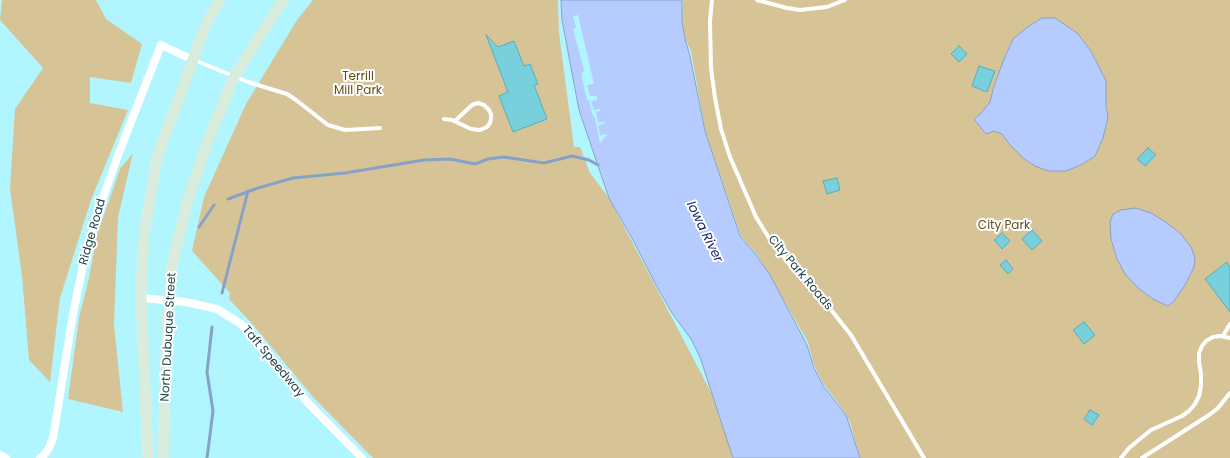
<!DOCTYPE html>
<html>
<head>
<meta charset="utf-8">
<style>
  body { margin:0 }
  canvas { display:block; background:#b1f5ff }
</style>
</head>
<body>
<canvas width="1230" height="458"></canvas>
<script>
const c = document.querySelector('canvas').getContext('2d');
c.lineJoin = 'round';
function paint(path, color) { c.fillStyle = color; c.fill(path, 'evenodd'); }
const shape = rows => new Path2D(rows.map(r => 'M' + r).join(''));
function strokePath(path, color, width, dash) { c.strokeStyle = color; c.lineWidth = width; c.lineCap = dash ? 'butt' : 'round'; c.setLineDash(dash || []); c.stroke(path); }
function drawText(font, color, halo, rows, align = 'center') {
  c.font = font + ' Poppins,sans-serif'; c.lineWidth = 4; c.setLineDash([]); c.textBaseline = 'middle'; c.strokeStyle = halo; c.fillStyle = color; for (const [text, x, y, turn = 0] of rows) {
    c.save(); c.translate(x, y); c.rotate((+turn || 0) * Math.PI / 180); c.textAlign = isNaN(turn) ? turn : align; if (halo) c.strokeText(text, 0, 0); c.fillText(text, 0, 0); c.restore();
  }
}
paint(shape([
  [2,0,96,0,106,19,142,44,131,83,90,77,90,103,128,110,91,200,60,298,50,382,29,360,22,276,10,189,15,109,43,68,0,20],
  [313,0,558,0,559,33,574,147,580,147,590,173,609,198,713,396,737,458,373,458,314,398,254,326,229,299,230,293,192,251,204,197,246,104,297,20],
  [683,0,1230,0,1230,458,860,458,850,422,844,411,823,383,814,365,808,342,758,256,741,236,705,130,691,51,685,38,682,18],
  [133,153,118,217,114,325,123,412,68,399,79,318,89,278,97,235,120,169]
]), '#d6c497');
const water = shape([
  [561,0,682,0,682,21,685,39,690,56,705,131,740,236,756,255,770,275,807,345,814,368,824,387,846,415,860,458,733,458,700,357,691,339,672,313,656,285,633,240,609,198,579,110,562,20,561,0],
  [1042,18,1055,18,1077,33,1091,51,1106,81,1106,107,1108,117,1103,138,1095,156,1081,165,1066,171,1048,171,1035,166,1023,158,1010,145,1002,134,994,131,986,134,974,119,981,113,990,102,994,86,1004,59,1013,39,1026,28,1042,18],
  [1136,208,1151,213,1167,223,1180,233,1191,247,1195,258,1194,267,1185,285,1174,301,1168,306,1153,299,1138,288,1125,274,1117,259,1111,239,1110,222,1113,214,1121,210,1136,208]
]);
paint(water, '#b6cbfe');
strokePath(water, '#88a2c7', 1);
paint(shape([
  [578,15,594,84,587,85,590,96,597,96,597,100,591,101,594,110,600,109,601,111,596,112,598,122,599,123,604,121,605,123,598,126,600,135,607,134,607,135,600,143,595,118,593,116,589,100,587,100,582,78,582,73,584,70,573,29,576,28,573,16]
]), '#b1f5ff');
strokePath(shape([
  [228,199,258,188,293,178,345,173,424,160,450,159,475,164,488,159,504,157,544,163,572,156,589,160,598,165],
  [199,227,214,205],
  [222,293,248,191],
  [207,458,213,411,207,372,212,327]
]), '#88a2c7', 3);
const building = shape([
  [486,35,498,47,514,41,524,66,530,64,538,84,534,85,547,119,513,132,499,96,508,92,486,35],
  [959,46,967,54,959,62,951,54,959,46],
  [979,66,995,71,987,92,972,86,979,66],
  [1148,148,1156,155,1145,166,1137,159,1148,148],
  [837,178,840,190,827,194,823,181,837,178],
  [1032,230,1042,241,1032,250,1022,239,1032,230],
  [1002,233,1010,241,1002,249,994,240,1002,233],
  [1006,260,1013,269,1008,274,1000,265,1006,260],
  [1227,262,1230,267,1230,312,1205,279,1227,262],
  [1084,322,1095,335,1084,344,1073,330,1084,322],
  [1090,410,1099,415,1092,425,1084,419,1090,410]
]);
paint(building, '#79d0dd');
strokePath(building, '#55aeba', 1);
strokePath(shape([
  [712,0,710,21,711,68,715,98,721,129,730,157,756,217,769,238,790,265,821,297,851,335,924,458],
  [757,0,787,8,800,10,827,7,845,0],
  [194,60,248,82,287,94,296,100,328,125,345,130,380,128],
  [444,119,452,120,471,129,480,130,487,127,490,123,491,119,491,114,489,110,484,105,478,103,472,105,455,121],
  [1223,336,1230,324],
  [1121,458,1129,448,1151,430,1182,416,1189,411,1195,404,1199,396,1201,386,1201,374,1199,362,1199,353,1202,346,1206,341,1213,337,1220,336,1230,338],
  [1142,458,1209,415,1218,408,1230,393]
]), '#fff', 4);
strokePath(shape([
  [141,298,186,302,217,309,241,324,308,403,362,458],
  [0,455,6,458],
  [40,458,45,454,49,448,53,438,73,314,84,261,99,209,117,158,161,45,193,60]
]), '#fff', 8);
strokePath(shape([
  [148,458,141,298,142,268,144,234,157,157,202,35,209,18,220,0],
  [163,458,167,323,172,266,187,203,207,143,234,77,283,0]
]), '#daeddc', 11);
drawText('12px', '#624e19', '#fff', [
  ["Terrill",358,77],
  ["Mill Park",358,91],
  ["City Park",1004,226]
]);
drawText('12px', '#1d4248', '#fff', [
  ["Ridge Road",93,232,-74],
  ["City Park Roads",800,273,50],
  ["North Dubuque Street",169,337,-87],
  ["Taft Speedway",273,362,50]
]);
drawText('italic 13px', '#13246a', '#fff', [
  ["Iowa River",704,232,64]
]);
</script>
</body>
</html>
